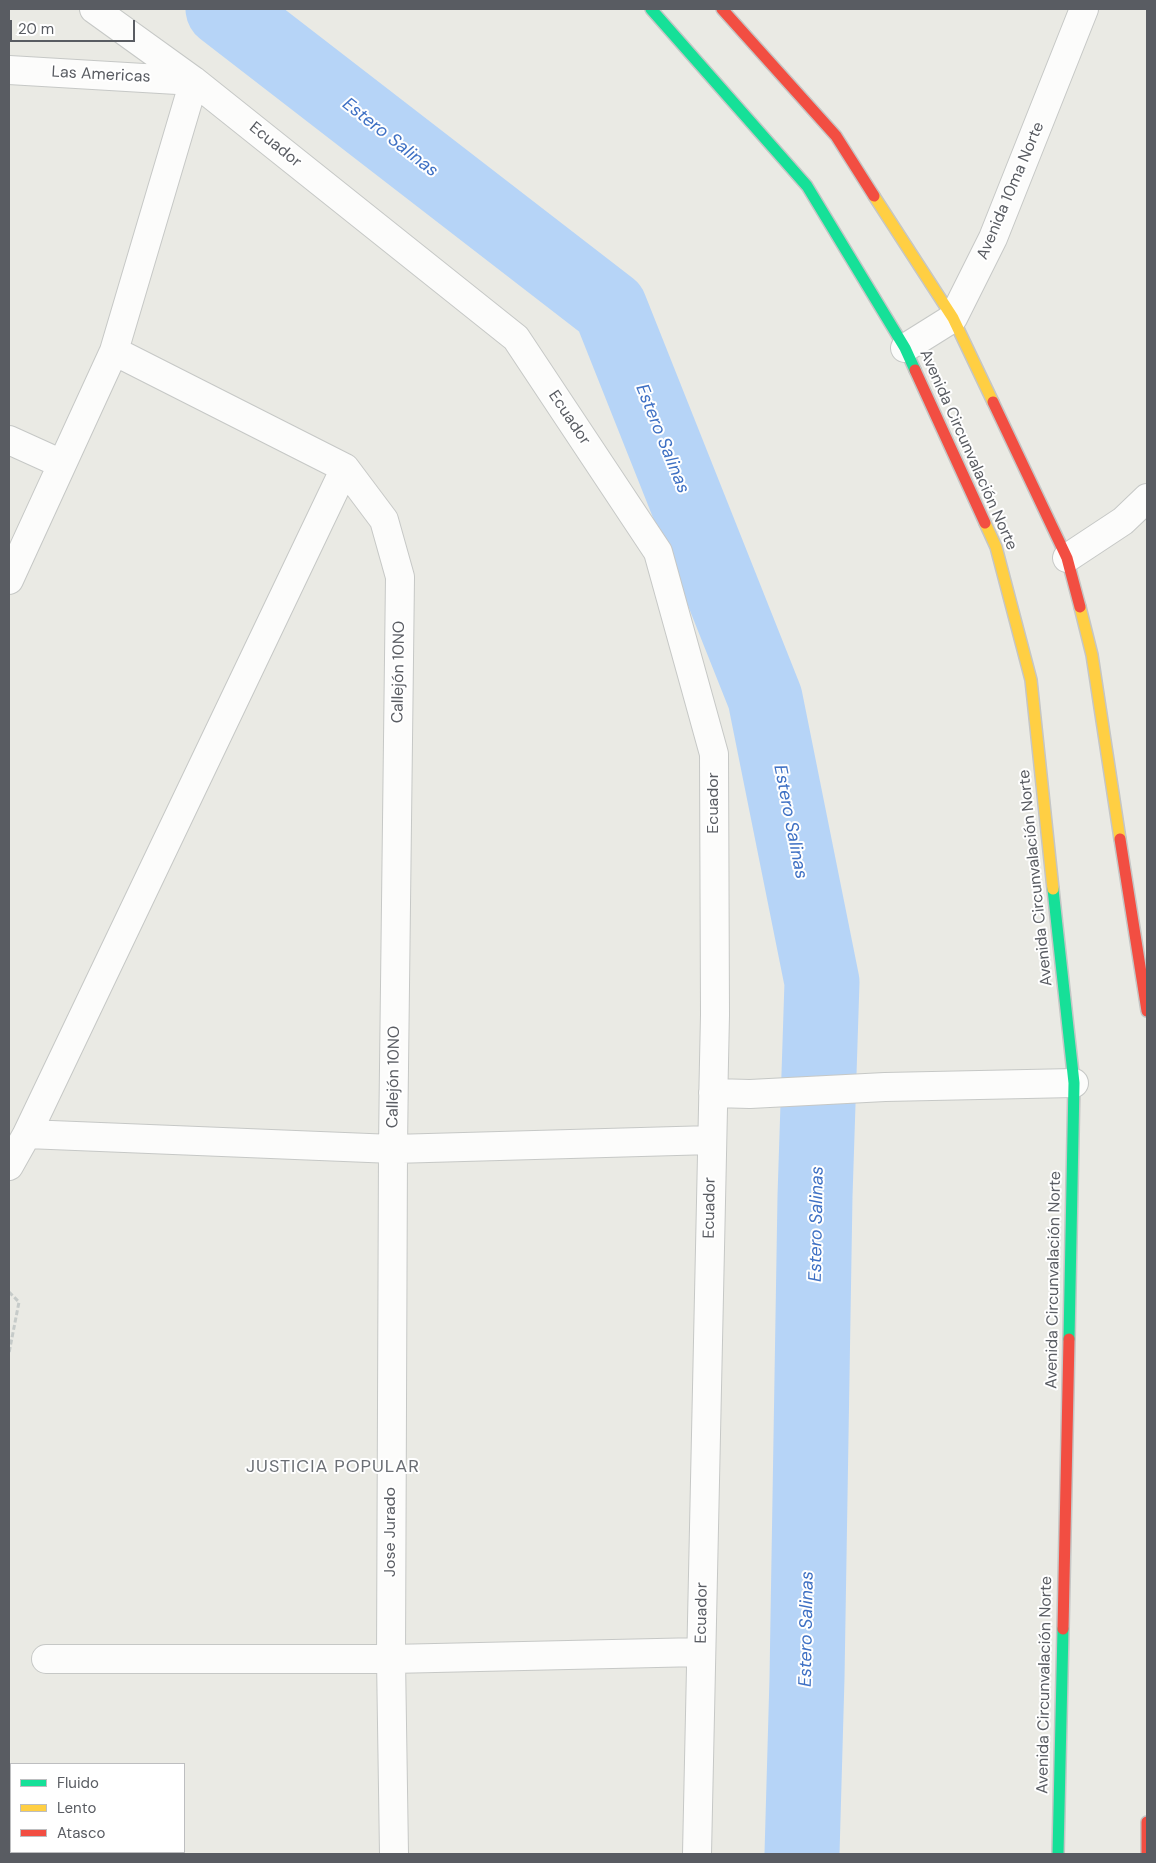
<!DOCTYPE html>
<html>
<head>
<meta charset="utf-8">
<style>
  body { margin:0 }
  #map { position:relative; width:1156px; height:1863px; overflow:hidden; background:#eaeae4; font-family:"DM Sans",sans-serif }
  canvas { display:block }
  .frame { position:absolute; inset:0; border:10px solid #595c62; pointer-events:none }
  .legend { position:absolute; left:10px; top:1763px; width:175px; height:90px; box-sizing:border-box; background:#fff; border:1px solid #bdbec0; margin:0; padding:6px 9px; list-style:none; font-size:15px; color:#595c62 }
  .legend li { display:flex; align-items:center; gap:10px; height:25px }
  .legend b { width:25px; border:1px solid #bdbec0 }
  .scale { position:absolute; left:10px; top:20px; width:125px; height:22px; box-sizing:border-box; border:2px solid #595c62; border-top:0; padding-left:6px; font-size:15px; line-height:18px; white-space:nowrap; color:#595c62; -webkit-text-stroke:4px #fff; paint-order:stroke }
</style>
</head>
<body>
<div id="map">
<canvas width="1156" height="1863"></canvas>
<div class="frame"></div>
<ul class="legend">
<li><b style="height:6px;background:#16e098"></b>Fluido</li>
<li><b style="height:6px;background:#ffcf43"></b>Lento</li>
<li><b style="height:6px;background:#f24e42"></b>Atasco</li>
</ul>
<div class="scale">20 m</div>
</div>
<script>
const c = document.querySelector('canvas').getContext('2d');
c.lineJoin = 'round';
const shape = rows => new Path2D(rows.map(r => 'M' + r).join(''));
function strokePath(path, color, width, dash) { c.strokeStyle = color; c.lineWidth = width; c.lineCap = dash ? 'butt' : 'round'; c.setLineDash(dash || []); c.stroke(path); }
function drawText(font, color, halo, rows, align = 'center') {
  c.font = font + ' "DM Sans",sans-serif'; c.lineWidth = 4; c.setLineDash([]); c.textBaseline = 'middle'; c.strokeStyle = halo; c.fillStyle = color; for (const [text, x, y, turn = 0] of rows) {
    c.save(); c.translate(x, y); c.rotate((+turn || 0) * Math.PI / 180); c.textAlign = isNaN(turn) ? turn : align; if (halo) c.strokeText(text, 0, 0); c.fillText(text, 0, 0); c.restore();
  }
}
strokePath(shape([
  [223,9,610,308,765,698,822,982,815,1196,807,1678,802,1854]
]), '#b6d4f7', 75);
const street = shape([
  [94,9,194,81,516,338,658,552,714,754,715,1015,697,1854],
  [9,70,194,81],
  [905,348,953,318,993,238,1084,9],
  [114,351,345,468,384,520,400,577,393,1149,391,1659,394,1854],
  [9,440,62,464],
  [1067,558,1123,521,1147,498],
  [9,580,114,351,194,81],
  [713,1093,750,1094,885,1087,1074,1083],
  [27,1134,393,1149,712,1140],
  [9,1166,27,1134,345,468],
  [46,1659,391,1659,701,1652]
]);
const fast = shape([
  [651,9,807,186,905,348,915,370],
  [1053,889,1074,1083,1069,1339],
  [1058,1854,1063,1629]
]);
const slow = shape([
  [874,196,953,318,993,402],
  [985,523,996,547,1031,680,1053,889],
  [1080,607,1092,655,1120,839]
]);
const jam = shape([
  [722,9,836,136,874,196],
  [915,370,985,523],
  [993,402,1067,558,1080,607],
  [1120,839,1147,1011],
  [1063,1629,1069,1339],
  [1147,1822,1147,1854]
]);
strokePath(street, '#c6c8c6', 30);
strokePath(fast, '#c5c6c5', 14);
strokePath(slow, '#c5c6c5', 14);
strokePath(jam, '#c5c6c5', 14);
strokePath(shape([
  [9,1292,19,1302,9,1353]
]), '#c6cbc9', 3, [5, 2.5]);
strokePath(street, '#fcfcfb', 28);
strokePath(fast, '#16e098', 11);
strokePath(slow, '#ffcf43', 11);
strokePath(jam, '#f24e42', 11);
drawText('16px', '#595c62', '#fff', [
  ["Las Americas",101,75,3],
  ["Ecuador",275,145,39],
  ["Avenida 10ma Norte",1011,191,-67],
  ["Ecuador",569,418,56],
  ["Avenida Circunvalación Norte",968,450,66],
  ["Callejón 10NO",399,672,-89],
  ["Ecuador",714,803,-90],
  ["Avenida Circunvalación Norte",1036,878,-96],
  ["Callejón 10NO",394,1077,-89],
  ["Ecuador",710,1208,-89],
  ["Avenida Circunvalación Norte",1054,1280,-89],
  ["Jose Jurado",391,1532,-90],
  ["Ecuador",702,1613,-89],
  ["Avenida Circunvalación Norte",1045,1685,-89]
]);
drawText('italic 18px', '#3f71c4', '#fff', [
  ["Estero Salinas",390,138,38],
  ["Estero Salinas",662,439,68],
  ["Estero Salinas",790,822,79],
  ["Estero Salinas",817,1224,-89],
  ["Estero Salinas",807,1629,-89]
]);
c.letterSpacing = '1px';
drawText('18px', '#6a6e74', '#fff', [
  ["JUSTICIA POPULAR",333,1467]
]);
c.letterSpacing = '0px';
</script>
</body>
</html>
